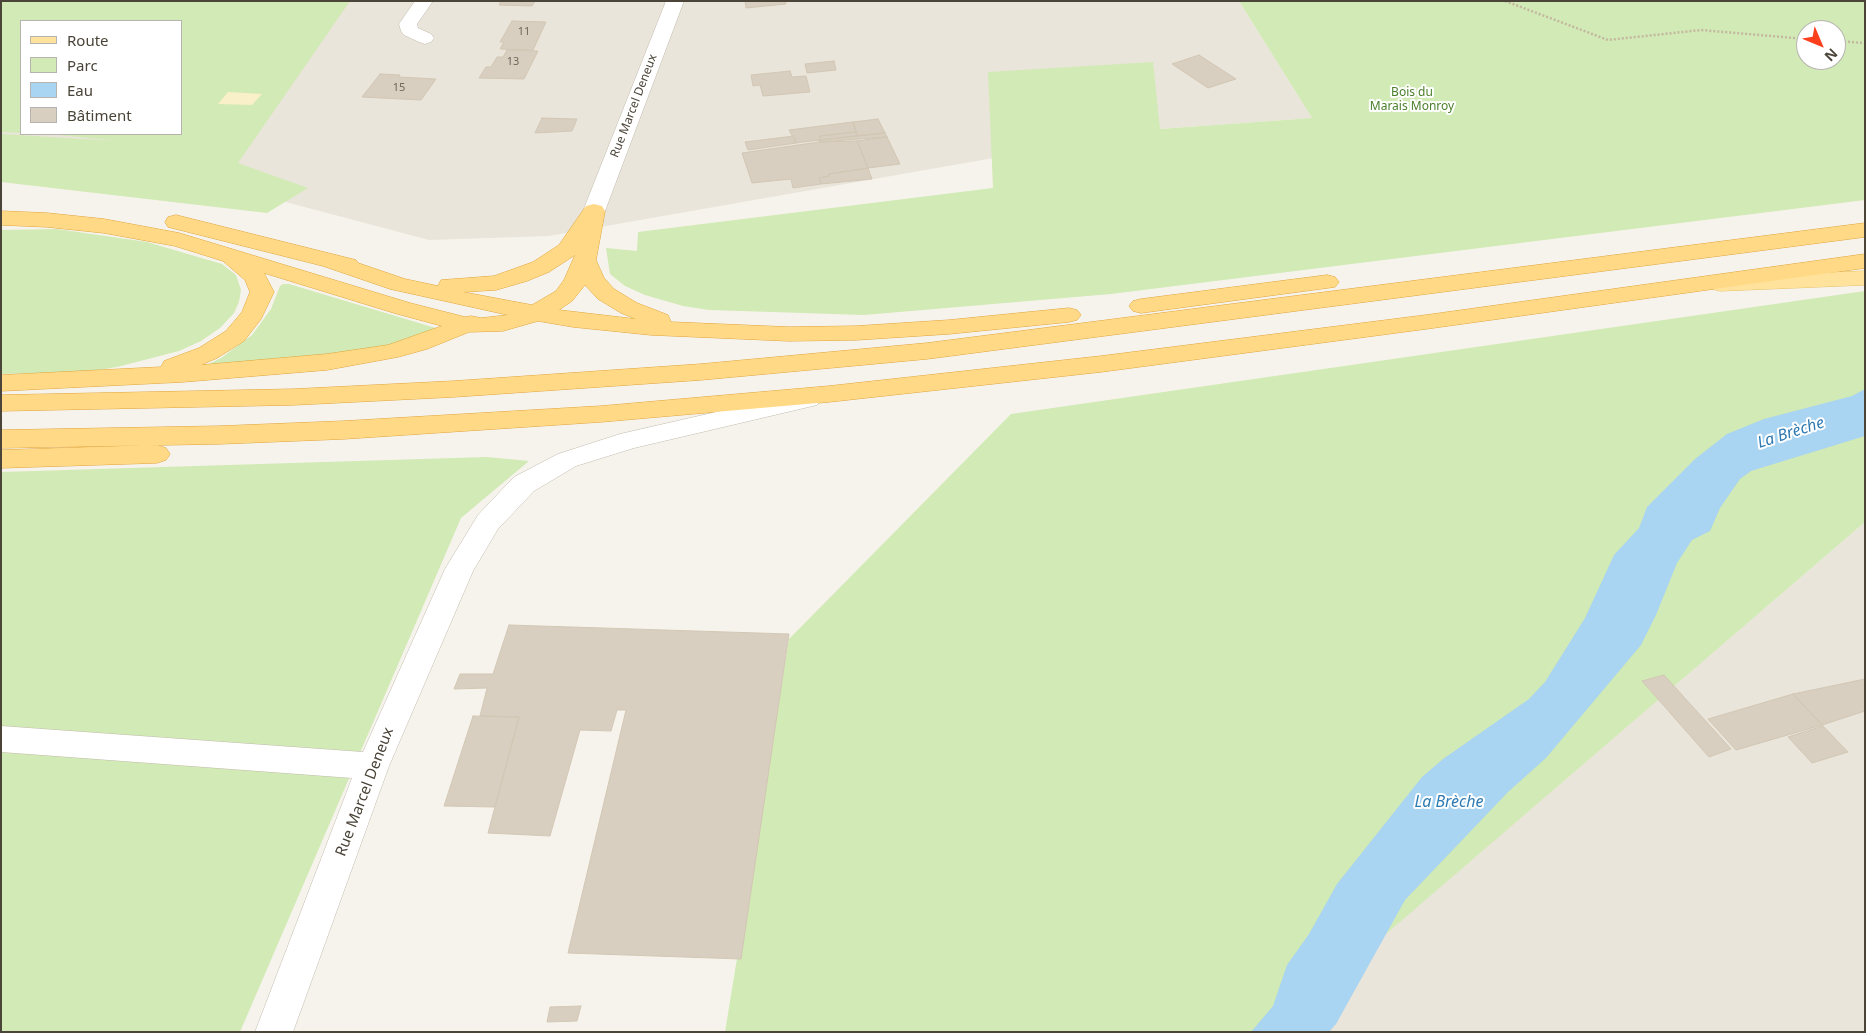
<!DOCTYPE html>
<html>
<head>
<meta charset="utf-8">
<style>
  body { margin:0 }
  #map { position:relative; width:1866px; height:1033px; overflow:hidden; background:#f6f3ec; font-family:"Noto Sans",sans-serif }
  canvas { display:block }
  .frame { position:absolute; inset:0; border:2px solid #4b4439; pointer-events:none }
  .legend { position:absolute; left:20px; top:20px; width:162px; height:115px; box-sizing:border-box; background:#fff; border:1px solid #b7b4b0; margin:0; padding:6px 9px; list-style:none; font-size:15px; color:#4b4439 }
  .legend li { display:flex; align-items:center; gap:10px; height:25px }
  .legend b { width:25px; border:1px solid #b7b4b0 }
  .north { position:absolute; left:1796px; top:20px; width:50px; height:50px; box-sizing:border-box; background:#fff; border:1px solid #b7b4b0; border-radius:50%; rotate:135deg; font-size:14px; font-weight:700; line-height:20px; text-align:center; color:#4b4439 }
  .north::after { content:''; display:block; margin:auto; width:18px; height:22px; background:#fc3f1d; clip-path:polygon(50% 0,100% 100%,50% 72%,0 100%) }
</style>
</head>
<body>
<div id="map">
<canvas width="1866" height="1033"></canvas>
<div class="frame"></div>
<ul class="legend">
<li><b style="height:6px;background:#ffe39c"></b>Route</li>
<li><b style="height:14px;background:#d2eab5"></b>Parc</li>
<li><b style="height:14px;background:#a9d4f2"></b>Eau</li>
<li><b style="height:14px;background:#d8cfc1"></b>Bâtiment</li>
</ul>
<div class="north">N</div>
</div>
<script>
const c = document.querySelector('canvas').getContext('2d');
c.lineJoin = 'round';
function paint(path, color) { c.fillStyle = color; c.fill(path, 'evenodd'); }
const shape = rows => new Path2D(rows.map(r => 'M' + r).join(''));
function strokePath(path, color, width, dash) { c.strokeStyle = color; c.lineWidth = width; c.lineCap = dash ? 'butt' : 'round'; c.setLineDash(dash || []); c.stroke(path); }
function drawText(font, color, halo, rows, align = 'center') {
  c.font = font + ' "Noto Sans",sans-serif'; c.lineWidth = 4; c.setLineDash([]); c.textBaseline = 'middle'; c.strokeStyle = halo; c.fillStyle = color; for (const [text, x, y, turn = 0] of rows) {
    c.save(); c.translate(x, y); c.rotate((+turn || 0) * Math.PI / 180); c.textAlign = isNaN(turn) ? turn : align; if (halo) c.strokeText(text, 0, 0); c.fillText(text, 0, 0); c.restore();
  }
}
paint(shape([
  [1,1,1239,1,1312,118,1159,129,549,236,429,240,131,161,1,159],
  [21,21,181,21,181,134,21,134],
  [1865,522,1865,1032,1271,1032]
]), '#eae5da');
paint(shape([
  [1,1,350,1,238,163,308,188,267,213,1,182,1,134,117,141,49,134,181,134,181,21,21,21,21,133,1,132],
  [1239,1,1865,1,1865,200,1111,294,864,315,709,310,683,306,645,295,625,286,610,274,606,248,637,251,638,232,993,188,988,72,1153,62,1160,129,1312,118],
  [1806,30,1836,30,1836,60,1806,60],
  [57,229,147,242,222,264,236,275,241,290,239,302,234,313,220,328,201,341,179,351,117,367,87,372,1,374,1,230],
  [283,284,289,284,439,329,388,346,354,352,203,367,221,358,252,335,271,309,280,286],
  [1865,291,1865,522,1272,1032,725,1032,789,639,1011,414],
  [487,457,529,461,461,518,240,1032,1,1032,1,472]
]), '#d2eab5');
paint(shape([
  [228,92,262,94,252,105,218,104]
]), '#f9efc9');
paint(shape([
  [1865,389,1865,436,1751,471,1740,479,1720,508,1710,531,1692,540,1677,563,1656,615,1641,645,1546,758,1508,792,1405,900,1336,1024,1329,1032,1251,1032,1273,1006,1287,965,1309,934,1337,884,1422,777,1443,759,1529,699,1545,682,1585,618,1614,555,1639,528,1647,507,1695,459,1727,434,1764,419,1852,396]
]), '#a9d4f2');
const building = shape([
  [501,1,535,1,532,6,499,5,501,1],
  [745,1,785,1,786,4,746,8,745,1],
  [512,21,546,22,533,50,500,49,504,42,500,42,512,21],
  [507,50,538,51,524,79,479,78,486,67,491,67,497,57,503,57,507,50],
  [1199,55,1236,79,1208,88,1172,64,1199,55],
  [834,61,836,70,807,73,805,64,834,61],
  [790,71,792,77,806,76,810,92,763,96,760,85,753,86,751,75,790,71],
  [380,74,400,75,399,77,436,79,421,100,362,97,380,74],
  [542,118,577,119,572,131,535,133,542,118],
  [878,119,885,133,857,136,853,122,878,119],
  [853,122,856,132,820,136,819,140,796,143,789,130,853,122],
  [856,132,857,136,819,140,820,136,856,132],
  [885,133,887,137,819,142,819,140,885,133],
  [794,136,796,143,748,150,745,142,794,136],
  [887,137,900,164,868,168,857,141,887,137],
  [857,141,868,168,829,174,829,176,819,178,821,184,793,188,791,179,752,183,742,153,819,142,857,141],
  [868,168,872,179,821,184,819,178,829,176,829,174,868,168],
  [509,625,789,634,741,959,568,953,626,710,617,710,611,731,580,730,550,836,488,833,519,717,480,716,487,688,454,689,460,674,493,674,509,625],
  [1664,675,1731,749,1709,757,1642,681,1664,675],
  [1865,679,1865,711,1822,725,1793,694,1865,679],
  [1793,694,1822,725,1736,750,1708,719,1793,694],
  [473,716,519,717,495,807,444,806,473,716],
  [1823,726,1848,752,1812,763,1788,737,1823,726],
  [581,1006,577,1021,547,1022,550,1007,581,1006]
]);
paint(building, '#d8cfc1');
strokePath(building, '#d3c7b4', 1);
const minor = shape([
  [415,1,433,1,417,24,418,28,431,34,434,38,431,42,425,44,419,42,404,35,401,31,399,24,415,1],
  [666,1,684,1,605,211,602,216,594,218,586,216,583,211,666,1],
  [808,391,817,393,821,399,817,405,634,448,576,466,534,491,498,529,473,571,389,766,293,1032,255,1032,352,778,1,752,1,726,363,752,445,569,478,515,514,477,558,454,620,434,808,391]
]);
const primary = shape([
  [1865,271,1865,285,1720,291,1712,289,1708,284,1712,279,1720,277,1865,271]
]);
const trunk = shape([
  [594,204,602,206,605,211,596,260,604,278,614,289,637,303,668,315,671,322,789,327,856,326,949,320,1069,308,1077,310,1081,315,1077,320,1069,322,949,334,856,340,789,341,651,335,573,327,538,321,503,331,469,332,427,349,398,357,327,370,183,382,1,391,1,375,161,367,164,361,199,348,226,331,242,312,250,292,245,280,223,261,175,246,104,233,47,227,1,225,1,211,47,213,104,219,179,233,410,303,465,317,471,316,481,318,508,315,390,289,323,266,168,227,165,222,168,217,176,215,356,260,358,263,405,279,438,286,441,280,494,276,533,262,559,245,586,206,594,204],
  [575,255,564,280,556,291,532,305,463,292,496,290,527,281,549,272,575,255],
  [264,273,394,313,442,326,388,345,327,354,201,365,217,358,244,341,261,319,274,292,264,273],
  [585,285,598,299,621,313,636,319,559,310,572,301,585,285],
  [1865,223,1865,237,927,359,701,380,454,397,294,405,1,411,1,395,294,389,454,381,701,364,927,343,1865,223],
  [1865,254,1865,268,1426,329,1101,372,829,402,601,422,344,439,220,444,1,448,1,430,220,426,344,421,601,406,829,386,1101,356,1426,315,1865,254],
  [1327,275,1335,277,1339,282,1335,287,1141,313,1133,311,1129,306,1133,301,1141,299,1327,275],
  [157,445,166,448,170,454,166,460,157,463,1,468,1,450,157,445]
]);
strokePath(minor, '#c2bbae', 1);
strokePath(primary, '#e6c16a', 1);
strokePath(trunk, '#e0a43c', 1);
strokePath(shape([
  [1505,1,1608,40,1701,30,1806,39],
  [1836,41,1865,43]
]), '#c4b79f', 2.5, [2, 2]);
paint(minor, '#fff');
paint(primary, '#ffe39c');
paint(trunk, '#ffd985');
drawText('11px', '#6e675b', null, [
  ["11",524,32],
  ["13",513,62],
  ["15",399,88]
]);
drawText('12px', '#4a7f2a', '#fff', [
  ["Bois du",1412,93],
  ["Marais Monroy",1412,107]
]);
drawText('12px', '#4b4439', '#fff', [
  ["Rue Marcel Deneux",634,106,-69]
]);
drawText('15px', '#4b4439', '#fff', [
  ["Rue Marcel Deneux",365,792,-69]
]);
drawText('italic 16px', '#2e7ab2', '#fff', [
  ["La Brèche",1791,433,-18],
  ["La Brèche",1449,802]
]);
</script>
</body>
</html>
